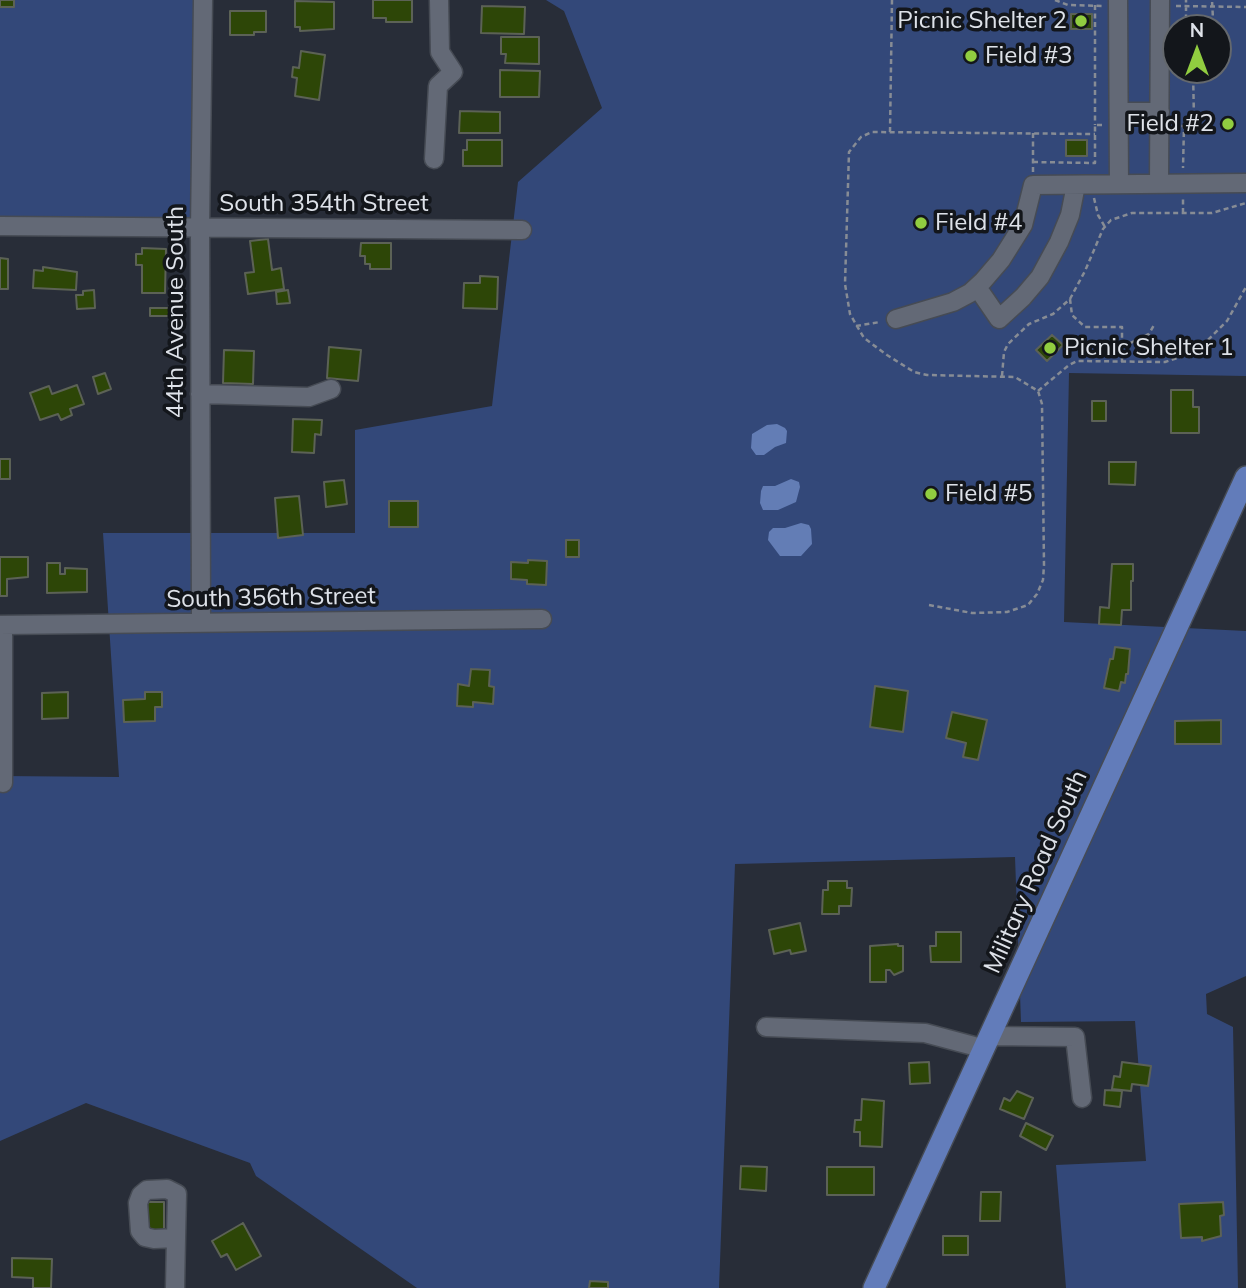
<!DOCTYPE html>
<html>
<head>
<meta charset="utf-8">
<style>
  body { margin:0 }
  #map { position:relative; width:1246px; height:1288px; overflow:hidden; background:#282d38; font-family:Mulish,sans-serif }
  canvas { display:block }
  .north { position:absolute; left:1162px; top:14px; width:70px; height:70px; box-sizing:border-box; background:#13161b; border:2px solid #64686d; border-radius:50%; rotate:0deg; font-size:19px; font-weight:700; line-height:28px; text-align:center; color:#dee2e9 }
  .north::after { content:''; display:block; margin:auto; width:24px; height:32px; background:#91cd40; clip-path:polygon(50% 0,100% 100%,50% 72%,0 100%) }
</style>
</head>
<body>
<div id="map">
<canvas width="1246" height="1288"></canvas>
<div class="north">N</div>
</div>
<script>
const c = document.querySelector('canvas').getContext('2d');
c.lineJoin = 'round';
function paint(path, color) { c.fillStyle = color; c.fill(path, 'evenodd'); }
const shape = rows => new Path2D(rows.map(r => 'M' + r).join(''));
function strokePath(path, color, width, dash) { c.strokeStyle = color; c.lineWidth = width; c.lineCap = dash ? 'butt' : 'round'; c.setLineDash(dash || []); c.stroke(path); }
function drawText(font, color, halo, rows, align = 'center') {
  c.font = font + ' Mulish,sans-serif'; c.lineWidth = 7; c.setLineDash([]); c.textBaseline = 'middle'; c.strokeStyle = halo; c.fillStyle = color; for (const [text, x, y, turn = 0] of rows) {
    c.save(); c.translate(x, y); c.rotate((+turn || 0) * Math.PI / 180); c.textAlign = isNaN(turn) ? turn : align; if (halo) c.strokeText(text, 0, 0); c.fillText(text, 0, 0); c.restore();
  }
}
paint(shape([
  [0,0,203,0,200,229,0,226],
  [546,0,1246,0,1246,376,1069,373,1064,622,1246,631,1246,976,1206,994,1207,1014,1233,1027,1238,1288,1066,1288,1056,1165,1146,1161,1135,1021,1021,1022,1015,857,735,864,719,1288,417,1288,256,1176,250,1163,86,1103,0,1141,0,776,119,777,103,533,355,533,355,430,492,406,518,182,602,108,564,11],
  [1176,28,1218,28,1218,70,1176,70]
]), '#334879');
paint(shape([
  [777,424,785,428,787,431,786,443,775,447,764,455,756,455,751,448,752,434,767,425],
  [791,479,799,482,800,487,796,502,778,510,763,510,760,503,761,491,763,486,775,486],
  [801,523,809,525,811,529,812,544,801,556,780,556,768,540,769,532,773,528,785,528]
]), '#637db5');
const building = shape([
  [0,0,14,0,14,7,0,7,0,0],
  [373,0,412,0,412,22,386,22,386,18,373,18,373,0],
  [295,1,334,2,334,29,300,31,300,27,295,27,295,1],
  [482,6,525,7,524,34,481,33,482,6],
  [230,11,266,11,266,32,254,32,254,35,230,35,230,11],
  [1071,14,1092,14,1092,29,1071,29,1071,14],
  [501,37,539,37,539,64,505,63,506,54,501,54,501,37],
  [301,51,325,55,319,100,295,96,297,78,292,77,293,67,299,68,301,51],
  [500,70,540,71,539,97,500,97,500,70],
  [460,111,500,112,500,133,459,133,460,111],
  [467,140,502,140,502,166,463,166,463,150,467,150,467,140],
  [1066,140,1087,140,1087,156,1066,156,1066,140],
  [268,239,272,270,281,268,284,289,248,294,245,273,254,272,250,241,268,239],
  [361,243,391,243,391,269,370,269,370,264,365,264,365,256,360,256,361,243],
  [142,248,166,249,165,293,142,293,142,265,136,265,136,254,142,254,142,248],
  [0,258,8,259,8,289,0,289,0,258],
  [43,267,77,272,76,290,33,288,34,270,43,271,43,267],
  [480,276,498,277,497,309,463,308,464,283,480,283,480,276],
  [94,290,95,308,77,309,76,295,83,295,83,291,94,290],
  [288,290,290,303,277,304,276,292,288,290],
  [150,308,169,308,169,316,150,316,150,308],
  [1052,335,1063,345,1047,361,1036,350,1052,335],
  [329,347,361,350,358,381,327,378,329,347],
  [224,350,254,351,253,384,223,383,224,350],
  [105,373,111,389,98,394,93,377,105,373],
  [77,385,84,404,70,409,72,415,61,420,58,414,40,420,30,393,49,386,52,394,77,385],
  [1171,390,1193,390,1193,407,1199,407,1199,433,1171,433,1171,390],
  [1092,401,1106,401,1106,421,1092,421,1092,401],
  [293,419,322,420,321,435,315,434,314,453,292,452,293,419],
  [0,459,10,459,10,479,0,479,0,459],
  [1109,462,1136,462,1135,485,1109,484,1109,462],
  [344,480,347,504,326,507,324,482,344,480],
  [299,496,303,535,278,538,275,498,299,496],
  [389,501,418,501,418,527,389,527,389,501],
  [566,540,579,540,579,557,566,557,566,540],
  [0,557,28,557,28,577,7,579,7,596,0,596,0,557],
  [528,560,547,561,546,585,527,584,527,580,511,579,511,562,528,563,528,560],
  [47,563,60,563,60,574,65,574,65,568,87,569,87,592,47,593,47,563],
  [1112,564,1133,564,1133,581,1131,581,1131,610,1122,610,1121,625,1099,624,1100,607,1109,608,1112,564],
  [1115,647,1130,649,1128,674,1126,674,1125,683,1121,682,1119,691,1104,688,1110,659,1113,659,1115,647],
  [471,669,490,670,489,686,494,687,493,704,473,702,473,707,457,706,458,684,469,686,471,669],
  [875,686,908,691,903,732,870,727,875,686],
  [68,692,68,718,42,719,42,693,68,692],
  [145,692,162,692,162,707,155,707,155,721,124,722,123,700,145,699,145,692],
  [952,712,987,720,978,760,963,757,966,743,946,738,952,712],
  [1221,720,1221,744,1175,744,1175,721,1221,720],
  [828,881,847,881,847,888,852,888,851,906,839,906,839,914,822,914,823,890,828,890,828,881],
  [800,923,806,951,791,954,790,950,774,954,769,930,800,923],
  [936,932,961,932,961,962,931,962,930,946,936,946,936,932],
  [898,944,898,946,903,946,903,971,894,975,890,970,886,970,886,982,870,982,870,946,898,944],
  [929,1062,930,1083,910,1084,909,1063,929,1062],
  [1122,1062,1151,1066,1148,1086,1132,1084,1131,1091,1112,1089,1114,1076,1120,1077,1122,1062],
  [1105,1090,1122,1091,1120,1107,1104,1105,1105,1090],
  [1017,1091,1033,1098,1024,1119,1000,1109,1004,1098,1010,1101,1017,1091],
  [862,1099,884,1101,882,1147,860,1146,860,1132,854,1132,855,1120,861,1120,862,1099],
  [1026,1123,1053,1136,1046,1150,1020,1136,1026,1123],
  [741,1166,767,1167,766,1191,740,1189,741,1166],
  [827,1167,874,1167,874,1195,827,1195,827,1167],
  [981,1192,1001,1192,1000,1221,980,1221,981,1192],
  [144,1202,164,1202,164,1232,145,1232,144,1202],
  [1223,1202,1224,1215,1220,1216,1221,1236,1202,1241,1202,1237,1181,1238,1179,1204,1223,1202],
  [243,1223,261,1256,236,1270,227,1254,221,1257,212,1241,243,1223],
  [943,1236,968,1236,968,1255,943,1255,943,1236],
  [12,1258,52,1259,51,1288,33,1288,33,1278,12,1277,12,1258],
  [590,1281,608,1282,608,1288,589,1288,590,1281]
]);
paint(building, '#2d4607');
strokePath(building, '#5c6256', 2);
const minor = shape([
  [1118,0,1119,184],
  [1119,112,1160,112],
  [434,159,438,86,453,72,440,52,439,0],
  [1159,184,1160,0],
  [0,226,522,230],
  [977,287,999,319,1023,297,1040,277,1059,242,1070,215,1076,185],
  [896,319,953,302,970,293,983,281,1001,260,1023,225,1033,185,1246,183],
  [200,394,309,397,331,389],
  [201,623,200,229,203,0],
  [0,625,542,619],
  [3,783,3,625],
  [766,1027,925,1033,985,1049],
  [991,1036,1075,1037,1082,1098],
  [175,1288,176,1238,177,1194,167,1189,147,1190,141,1195,138,1203,140,1231,145,1237,154,1239,176,1238]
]);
const major = shape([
  [874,1288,1246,477]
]);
strokePath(minor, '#464b54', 21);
strokePath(major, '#464b54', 24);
strokePath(shape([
  [1055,0,1068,5,1102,6],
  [1095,5,1095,125],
  [1176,6,1246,7],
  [1186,28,1186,0],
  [1203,28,1213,19,1212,0],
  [1173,126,1184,126,1183,168],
  [1184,126,1191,125,1194,120,1193,70],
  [890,132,892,0],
  [1033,162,1095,163,1095,125,1102,125],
  [1033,172,1033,133],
  [1094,198,1098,215,1105,227],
  [1183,213,1183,199],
  [1070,299,1072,315,1085,327,1122,327,1122,362],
  [856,326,880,322],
  [1122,347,1149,334,1154,325],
  [1002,376,1004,352,1008,344,1029,324,1053,314,1070,299,1085,271,1103,229,1111,220,1132,213,1212,213,1246,203],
  [1038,391,1069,365,1077,361,1165,362,1196,352,1227,321,1246,287],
  [929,605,972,613,1007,612,1028,605,1037,594,1043,580,1044,565,1042,404,1038,391,1015,377,927,375,914,372,887,355,864,338,850,314,845,284,849,152,861,137,872,132,1095,134]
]), '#878c95', 2.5, [5, 3.5]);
strokePath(minor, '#636976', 18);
strokePath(major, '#627cba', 21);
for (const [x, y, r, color] of [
  [1081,21,7,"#91cd40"],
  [971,56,7,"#91cd40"],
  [1228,124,7,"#91cd40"],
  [921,223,7,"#91cd40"],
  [1050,348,7,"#91cd40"],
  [931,494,7,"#91cd40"]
]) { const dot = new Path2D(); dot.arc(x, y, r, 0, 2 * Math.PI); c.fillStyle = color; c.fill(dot); strokePath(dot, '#13161b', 2.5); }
drawText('24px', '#dee2e9', '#13161b', [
  ["Picnic Shelter 2",1067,21,"right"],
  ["Field #3",985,56],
  ["Field #2",1214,124,"right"],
  ["Field #4",935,223],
  ["Picnic Shelter 1",1064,348],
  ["Field #5",945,494]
], 'left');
drawText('24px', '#dee2e9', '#13161b', [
  ["South 354th Street",324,204],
  ["44th Avenue South",176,312,-90],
  ["South 356th Street",271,598,-1],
  ["Military Road South",1036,872,-66]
]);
</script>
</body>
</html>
